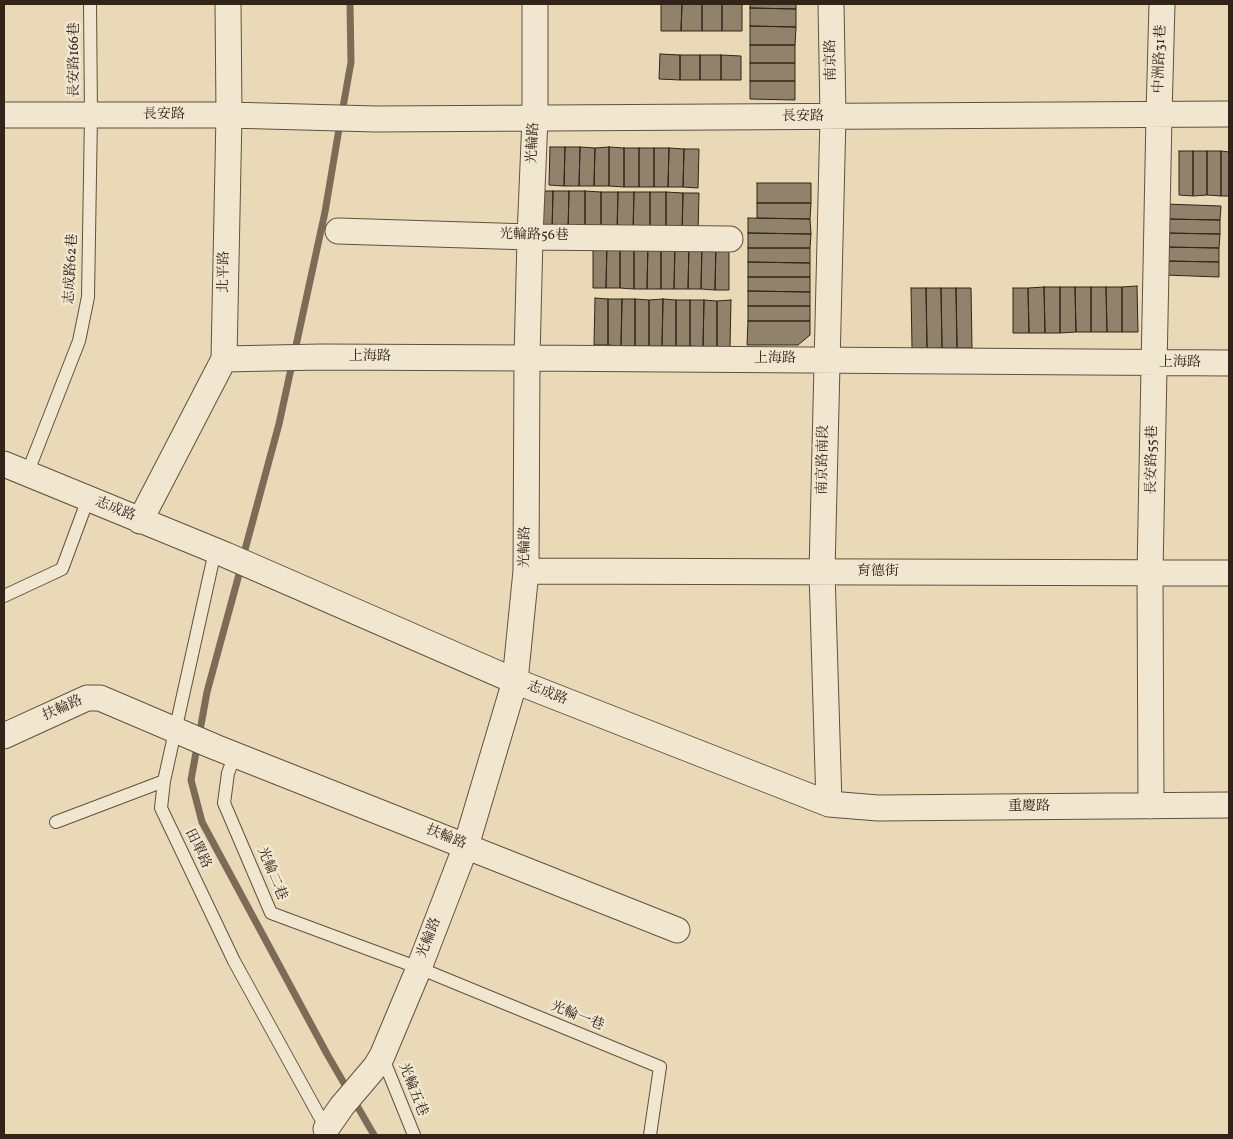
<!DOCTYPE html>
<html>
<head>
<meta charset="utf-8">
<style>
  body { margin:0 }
  #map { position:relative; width:1233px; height:1139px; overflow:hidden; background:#e9d9b6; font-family:Vollkorn,serif }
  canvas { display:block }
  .frame { position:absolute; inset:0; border:5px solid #322419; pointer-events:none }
</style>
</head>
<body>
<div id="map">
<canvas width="1233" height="1139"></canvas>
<div class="frame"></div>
</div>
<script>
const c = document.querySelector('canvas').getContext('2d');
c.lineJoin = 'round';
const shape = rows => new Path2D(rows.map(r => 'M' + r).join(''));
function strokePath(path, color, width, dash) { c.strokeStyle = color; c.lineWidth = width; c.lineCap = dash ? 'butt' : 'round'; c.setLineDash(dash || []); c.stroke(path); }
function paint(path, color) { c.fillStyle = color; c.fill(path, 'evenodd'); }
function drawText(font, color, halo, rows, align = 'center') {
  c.font = font + ' Vollkorn,"Noto Serif TC",serif'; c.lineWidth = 5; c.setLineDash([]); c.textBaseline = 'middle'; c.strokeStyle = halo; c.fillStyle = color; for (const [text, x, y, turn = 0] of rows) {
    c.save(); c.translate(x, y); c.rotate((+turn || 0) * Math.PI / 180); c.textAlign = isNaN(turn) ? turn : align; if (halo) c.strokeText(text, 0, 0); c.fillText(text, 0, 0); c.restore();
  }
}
strokePath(shape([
  [342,113,351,62,350,4],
  [243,557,279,424,325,212,340,123],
  [241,567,207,692,191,780,202,822,327,1054,374,1135]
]), '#7b6b57', 7);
const building = shape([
  [661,4,682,4,681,31,661,31,661,4],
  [682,4,702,4,702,31,681,31,682,4],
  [702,4,722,4,722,31,702,31,702,4],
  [722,4,742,4,742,31,722,31,722,4],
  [750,4,796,4,796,9,750,8,750,4],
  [750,8,796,9,796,27,750,26,750,8],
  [750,26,796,27,795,45,750,45,750,26],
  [750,45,795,45,795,63,750,63,750,45],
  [660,54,680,55,680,80,659,79,660,54],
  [680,55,700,55,700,80,680,80,680,55],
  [700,55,721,55,721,80,700,80,700,55],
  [721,55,741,56,741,80,721,80,721,55],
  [750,63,795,63,795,81,750,81,750,63],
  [750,81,795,81,795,100,750,99,750,81],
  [550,147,565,147,564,186,549,185,550,147],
  [565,147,580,147,579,186,564,186,565,147],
  [580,147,595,148,594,186,579,186,580,147],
  [609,147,609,186,594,186,595,148,609,147],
  [609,147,624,148,624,187,609,186,609,147],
  [624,148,639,148,639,187,624,187,624,148],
  [639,148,654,148,654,187,639,187,639,148],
  [654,148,669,148,668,187,654,187,654,148],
  [669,148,684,149,683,187,668,187,669,148],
  [684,149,699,149,698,188,683,187,684,149],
  [1179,151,1193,151,1193,196,1179,195,1179,151],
  [1193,151,1207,151,1207,195,1193,196,1193,151],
  [1207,151,1221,151,1221,196,1207,195,1207,151],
  [1221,151,1229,152,1229,196,1221,196,1221,151],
  [757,183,811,183,811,203,757,203,757,183],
  [536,191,553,191,552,232,536,232,536,191],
  [553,191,569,191,568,232,552,232,553,191],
  [569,191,585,191,585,232,568,232,569,191],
  [585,191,601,192,601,232,585,232,585,191],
  [601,192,618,192,617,233,601,232,601,192],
  [618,192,634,192,633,233,617,233,618,192],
  [634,192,650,192,650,233,633,233,634,192],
  [650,192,666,192,666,234,650,233,650,192],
  [666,192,683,193,682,233,666,234,666,192],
  [683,193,699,193,698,234,682,233,683,193],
  [757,203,811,203,810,219,757,218,757,203],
  [1165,204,1221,206,1220,220,1165,219,1165,204],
  [748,218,810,219,811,234,748,233,748,218],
  [1165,219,1220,220,1220,234,1164,233,1165,219],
  [748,233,811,234,810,248,748,248,748,233],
  [1164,233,1220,234,1219,248,1164,247,1164,233],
  [593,241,607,242,606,288,593,288,593,241],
  [607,242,620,242,620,288,606,288,607,242],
  [620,242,634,242,634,289,620,288,620,242],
  [634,242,648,242,647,289,634,289,634,242],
  [648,242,661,242,661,289,647,289,648,242],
  [661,242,675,243,674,289,661,289,661,242],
  [675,243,689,243,688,289,674,289,675,243],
  [689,243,702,243,701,289,688,289,689,243],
  [702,243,716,243,715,290,701,289,702,243],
  [716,243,729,243,729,290,715,290,716,243],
  [1164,247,1219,248,1219,262,1164,261,1164,247],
  [748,248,810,248,810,263,748,262,748,248],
  [1164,261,1219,262,1219,277,1164,275,1164,261],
  [748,262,810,263,810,277,748,277,748,262],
  [748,277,810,277,810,292,748,291,748,277],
  [1137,286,1138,332,1122,332,1122,287,1137,286],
  [1044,287,1060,287,1060,333,1045,333,1044,287],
  [1044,287,1045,333,1029,333,1028,288,1044,287],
  [1060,287,1075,287,1076,332,1060,333,1060,287],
  [1075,287,1091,287,1091,332,1076,332,1075,287],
  [1091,287,1106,287,1107,332,1091,332,1091,287],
  [1106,287,1122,287,1122,332,1107,332,1106,287],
  [911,288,926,288,927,348,912,348,911,288],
  [926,288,941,288,942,348,927,348,926,288],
  [941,288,956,288,957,348,942,348,941,288],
  [956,288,971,288,972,348,957,348,956,288],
  [1013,288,1028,288,1029,333,1013,333,1013,288],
  [748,291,810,292,810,306,748,306,748,291],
  [595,298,608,299,608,345,594,345,595,298],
  [608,299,622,299,621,346,608,345,608,299],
  [622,299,635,299,635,346,621,346,622,299],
  [635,299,649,300,649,346,635,346,635,299],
  [663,299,676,300,676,346,662,346,663,299],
  [663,299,662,346,649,346,649,300,663,299],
  [676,300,690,300,690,346,676,346,676,300],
  [690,300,704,300,703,347,690,346,690,300],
  [704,300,717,301,717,347,703,347,704,300],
  [731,300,730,347,717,347,717,301,731,300],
  [748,306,810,306,810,321,748,321,748,306],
  [748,321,810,321,810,335,798,345,747,345,748,321]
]);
paint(building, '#91826b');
strokePath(building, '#322419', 1);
const service = shape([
  [27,474,79,341,88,297,91,115,90,4],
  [215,551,164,781,161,808,234,961,327,1130],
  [4,596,62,569,88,499],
  [235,755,228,773,224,803,271,913,419,968,660,1067,650,1135],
  [56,822,164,781],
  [382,1056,414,1135]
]);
const minor = shape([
  [4,115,229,115,376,119,1229,114],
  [338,231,530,237,730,239],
  [224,359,321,357,527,358,1229,363],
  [4,464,226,555,515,681,829,804,878,808,1229,805],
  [140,521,224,359,229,115,228,4],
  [526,571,1229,573],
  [4,736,87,698,100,698,215,747,677,930],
  [829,804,822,572,833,116,831,4],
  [1151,806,1150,572,1159,115,1162,4],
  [326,1129,342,1106,376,1066,382,1056,419,968,466,846,515,681,526,571,527,358,530,237,535,118,535,4]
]);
strokePath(service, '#605140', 14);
strokePath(minor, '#605140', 27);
strokePath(service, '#f1e6d0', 12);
strokePath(minor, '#f1e6d0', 25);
drawText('14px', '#322419', '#f1e6d0', [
  ["中洲路31巷",1161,59,-88],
  ["長安路166巷",75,60,-90],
  ["南京路",832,60,-91],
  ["長安路",164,115],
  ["長安路",803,117],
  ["光輪路",534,143,-87],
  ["光輪路56巷",534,236,1],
  ["志成路62巷",72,269,-87],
  ["北平路",225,272,-89],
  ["上海路",370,357],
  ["上海路",775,359],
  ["上海路",1180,363],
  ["南京路南段",824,460,-89],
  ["長安路55巷",1153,460,-89],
  ["志成路",115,510,22],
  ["光輪路",526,547,-89],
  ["育德街",878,572],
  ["志成路",547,694,21],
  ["扶輪路",63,709,-24],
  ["重慶路",1029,807],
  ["扶輪路",446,838,22],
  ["田單路",197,849,64],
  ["光輪二巷",271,874,67],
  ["光輪路",430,938,-69],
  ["光輪一巷",577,1017,22],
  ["光輪五巷",412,1090,68]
]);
</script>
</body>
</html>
